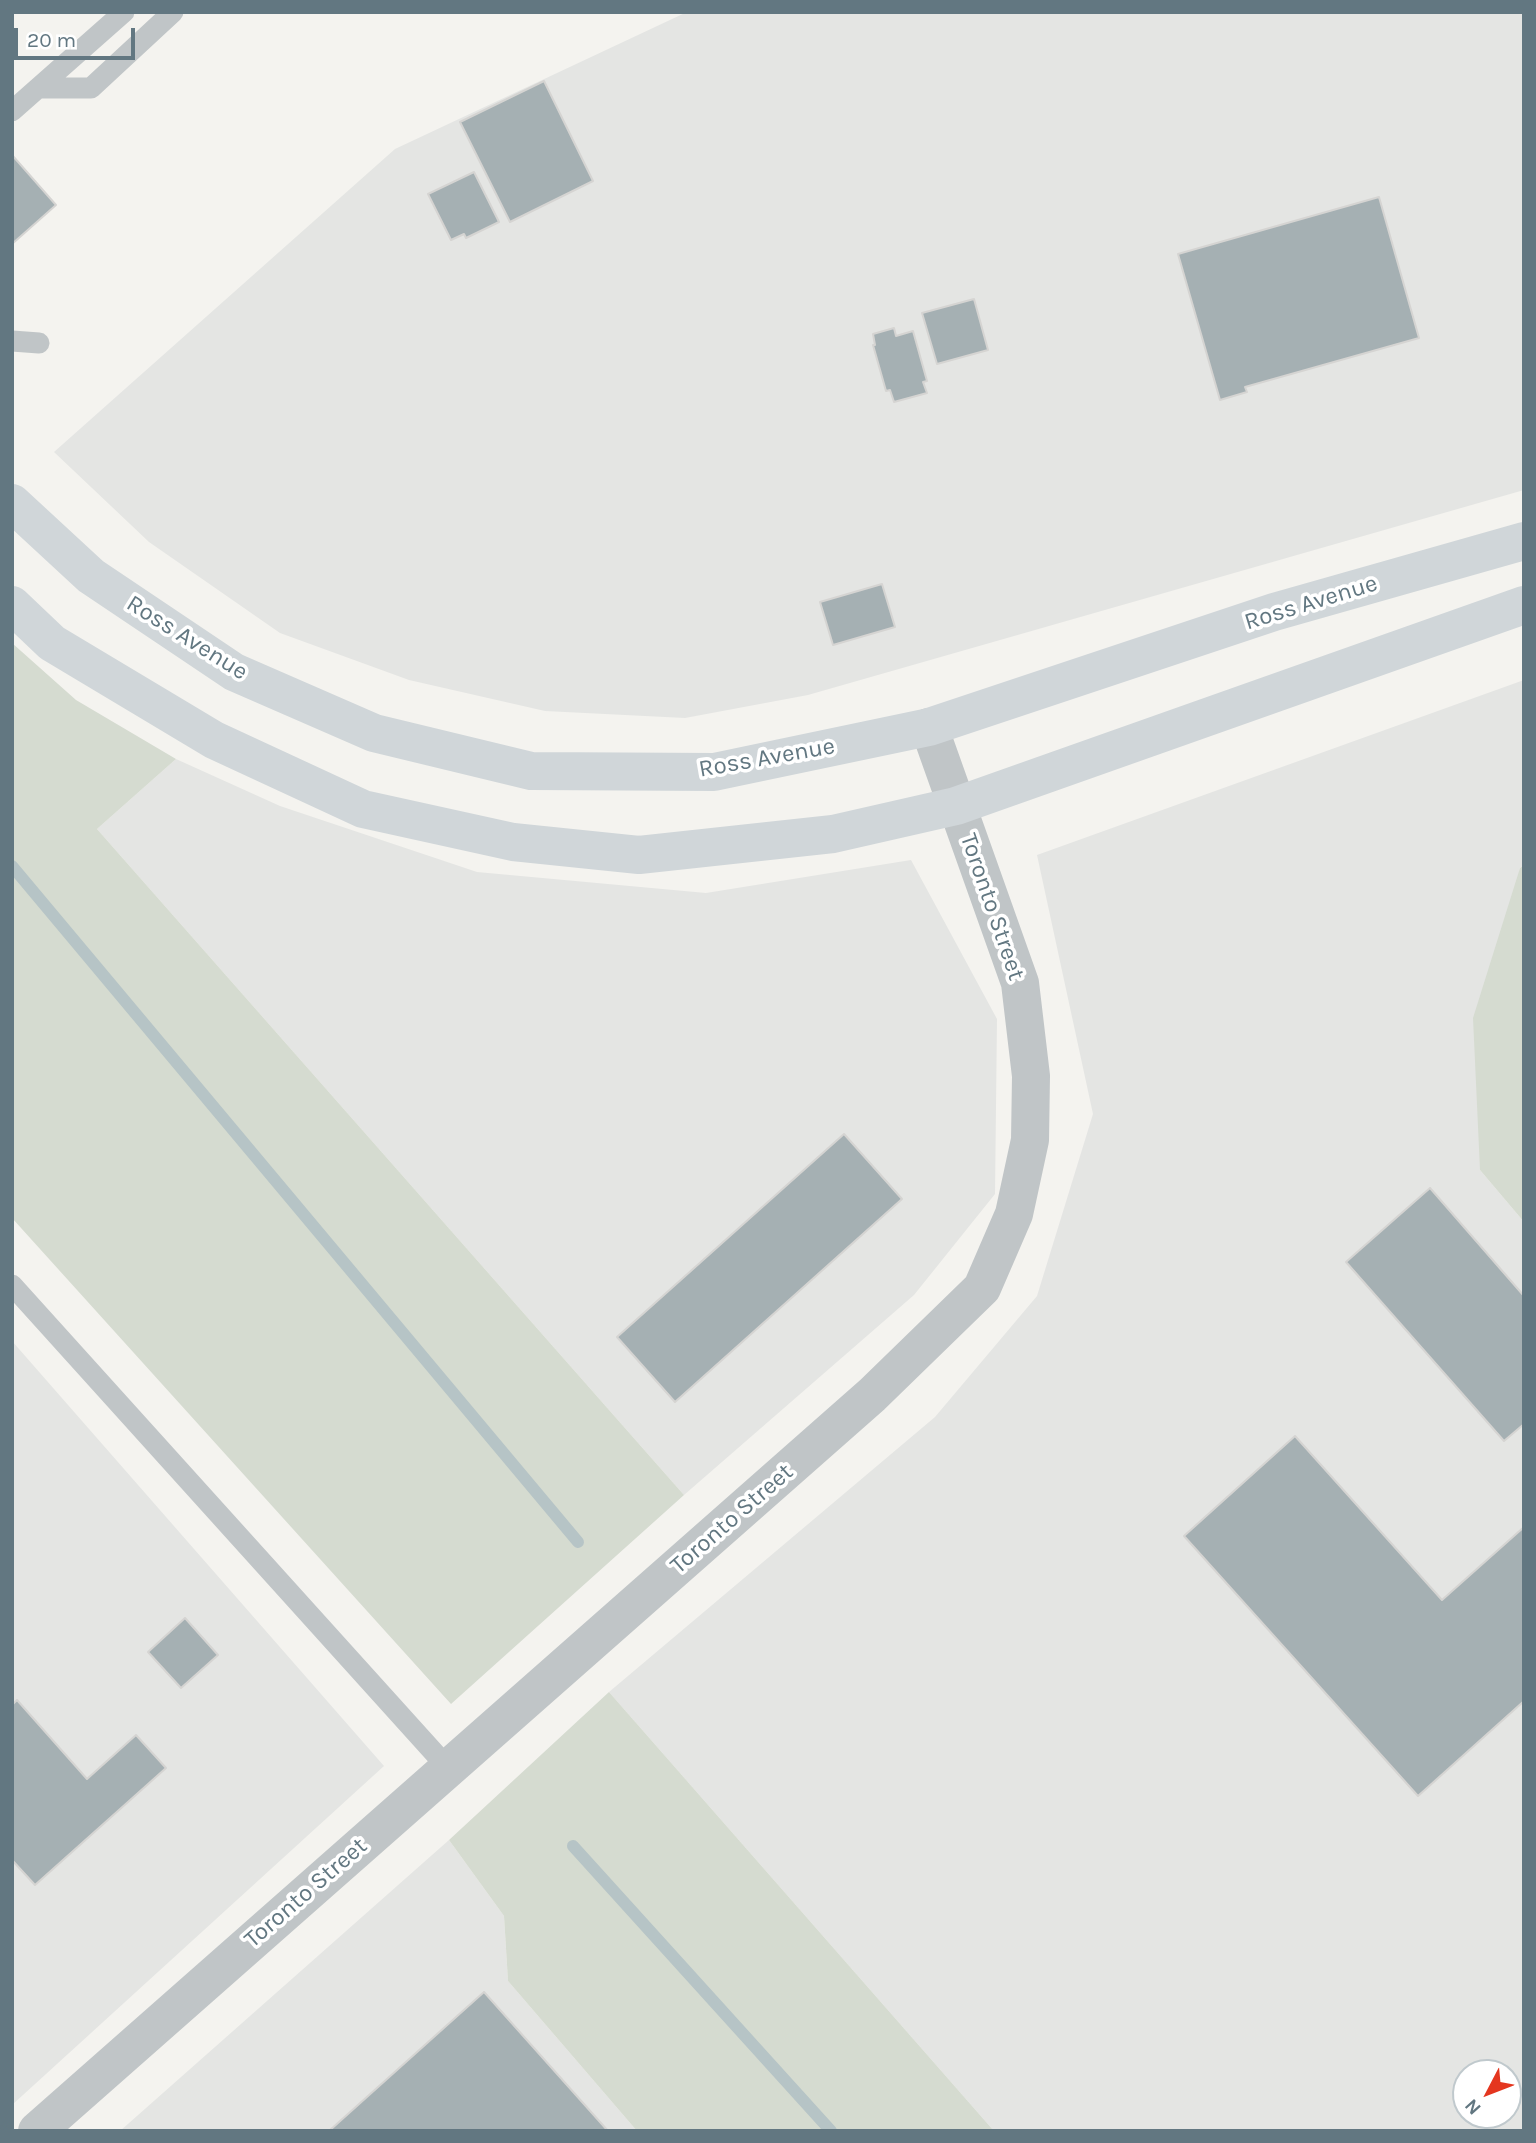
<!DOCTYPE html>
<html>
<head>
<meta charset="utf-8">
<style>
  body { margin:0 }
  #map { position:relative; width:1536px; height:2143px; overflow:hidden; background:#f4f3ef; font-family:Karla,sans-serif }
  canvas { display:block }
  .frame { position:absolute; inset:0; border:14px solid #627781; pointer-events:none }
  .north { position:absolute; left:1452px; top:2059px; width:70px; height:70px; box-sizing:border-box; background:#fff; border:2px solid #c0c9cd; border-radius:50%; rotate:228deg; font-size:19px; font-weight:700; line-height:28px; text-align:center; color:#627781 }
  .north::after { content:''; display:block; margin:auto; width:24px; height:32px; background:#e4361f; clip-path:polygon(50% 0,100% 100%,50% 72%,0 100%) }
  .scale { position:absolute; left:14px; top:28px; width:121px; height:32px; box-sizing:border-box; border:4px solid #627781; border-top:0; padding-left:9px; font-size:21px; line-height:24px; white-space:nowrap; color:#627781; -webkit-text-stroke:5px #fff; paint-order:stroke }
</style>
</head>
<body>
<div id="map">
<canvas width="1536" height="2143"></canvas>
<div class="frame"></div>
<div class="north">N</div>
<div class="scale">20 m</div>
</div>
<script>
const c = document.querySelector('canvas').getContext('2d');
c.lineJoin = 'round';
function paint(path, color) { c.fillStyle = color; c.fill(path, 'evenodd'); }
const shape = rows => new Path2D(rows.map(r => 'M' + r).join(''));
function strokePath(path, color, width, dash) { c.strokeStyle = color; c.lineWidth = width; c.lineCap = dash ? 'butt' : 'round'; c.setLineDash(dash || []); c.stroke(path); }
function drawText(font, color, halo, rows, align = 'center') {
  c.font = font + ' Karla,sans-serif'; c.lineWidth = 7; c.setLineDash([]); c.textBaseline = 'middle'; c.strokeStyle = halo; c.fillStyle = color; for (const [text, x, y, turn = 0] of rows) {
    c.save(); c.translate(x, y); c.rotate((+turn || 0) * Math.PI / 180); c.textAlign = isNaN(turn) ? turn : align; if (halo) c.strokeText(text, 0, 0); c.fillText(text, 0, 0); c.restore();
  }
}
paint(shape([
  [687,12,1524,12,1524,490,808,695,685,718,545,711,409,680,280,633,149,542,54,452,395,149],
  [1524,680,1524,865,1520,868,1480,1170,1524,1222,1524,2131,994,2131,609,1692,935,1417,1037,1296,1093,1114,1037,855],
  [1466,2073,1508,2073,1508,2115,1466,2115],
  [176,759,280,806,477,872,706,893,911,860,997,1019,995,1194,914,1295,684,1495,97,829],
  [12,1341,384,1766,12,2105],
  [449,1840,504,1916,508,1981,637,2131,120,2131]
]), '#e4e5e3');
paint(shape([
  [12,643,76,700,176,759,97,829,684,1495,451,1704,12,1218],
  [1524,865,1524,1222,1480,1170,1473,1018,1520,868],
  [609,1692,994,2131,637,2131,508,1981,504,1916,449,1840]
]), '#d5dbd0');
strokePath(shape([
  [12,866,578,1542],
  [573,1846,831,2131]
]), '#b6c4c6', 12);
const building = shape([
  [544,81,593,181,510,222,460,122,544,81],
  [12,155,56,205,12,244,12,155],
  [474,172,499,222,466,238,464,234,451,240,428,194,474,172],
  [1379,197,1419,338,1245,387,1247,392,1220,400,1178,254,1379,197],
  [974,299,988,350,937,364,922,313,974,299],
  [894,328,896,336,913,331,927,381,923,382,927,393,894,402,890,390,886,391,873,345,875,345,873,334,894,328],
  [882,584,895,627,833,645,820,602,882,584],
  [844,1134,902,1199,675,1402,617,1337,844,1134],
  [1430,1188,1524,1296,1524,1424,1504,1441,1346,1262,1430,1188],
  [1295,1436,1442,1600,1524,1527,1524,1701,1418,1796,1184,1536,1295,1436],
  [185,1618,218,1655,181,1688,148,1652,185,1618],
  [17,1700,87,1779,136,1735,166,1768,35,1885,12,1860,12,1705,17,1700],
  [484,1992,608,2131,329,2131,484,1992]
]);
paint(building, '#a5b0b3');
strokePath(building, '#d5d4d2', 2);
strokePath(shape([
  [39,88,91,88,173,12],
  [12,111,124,12],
  [12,341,39,343],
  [12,1285,448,1768]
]), '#c0c5c7', 21);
strokePath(shape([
  [37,2131,872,1395,982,1288,1014,1214,1030,1140,1031,1076,1020,983,929,727]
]), '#c0c5c7', 38);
strokePath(shape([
  [12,503,91,576,234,672,374,733,531,771,714,772,929,727,1274,612,1524,541],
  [12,605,52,643,214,740,363,809,513,842,639,855,833,834,956,806,1524,605]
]), '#d0d6d9', 38);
drawText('24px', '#627781', '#fff', [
  ["Ross Avenue",1311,603,-17],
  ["Ross Avenue",187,638,32],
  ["Ross Avenue",767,758,-10],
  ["Toronto Street",992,907,71],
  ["Toronto Street",732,1519,-41],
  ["Toronto Street",306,1893,-41]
]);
</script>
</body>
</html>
